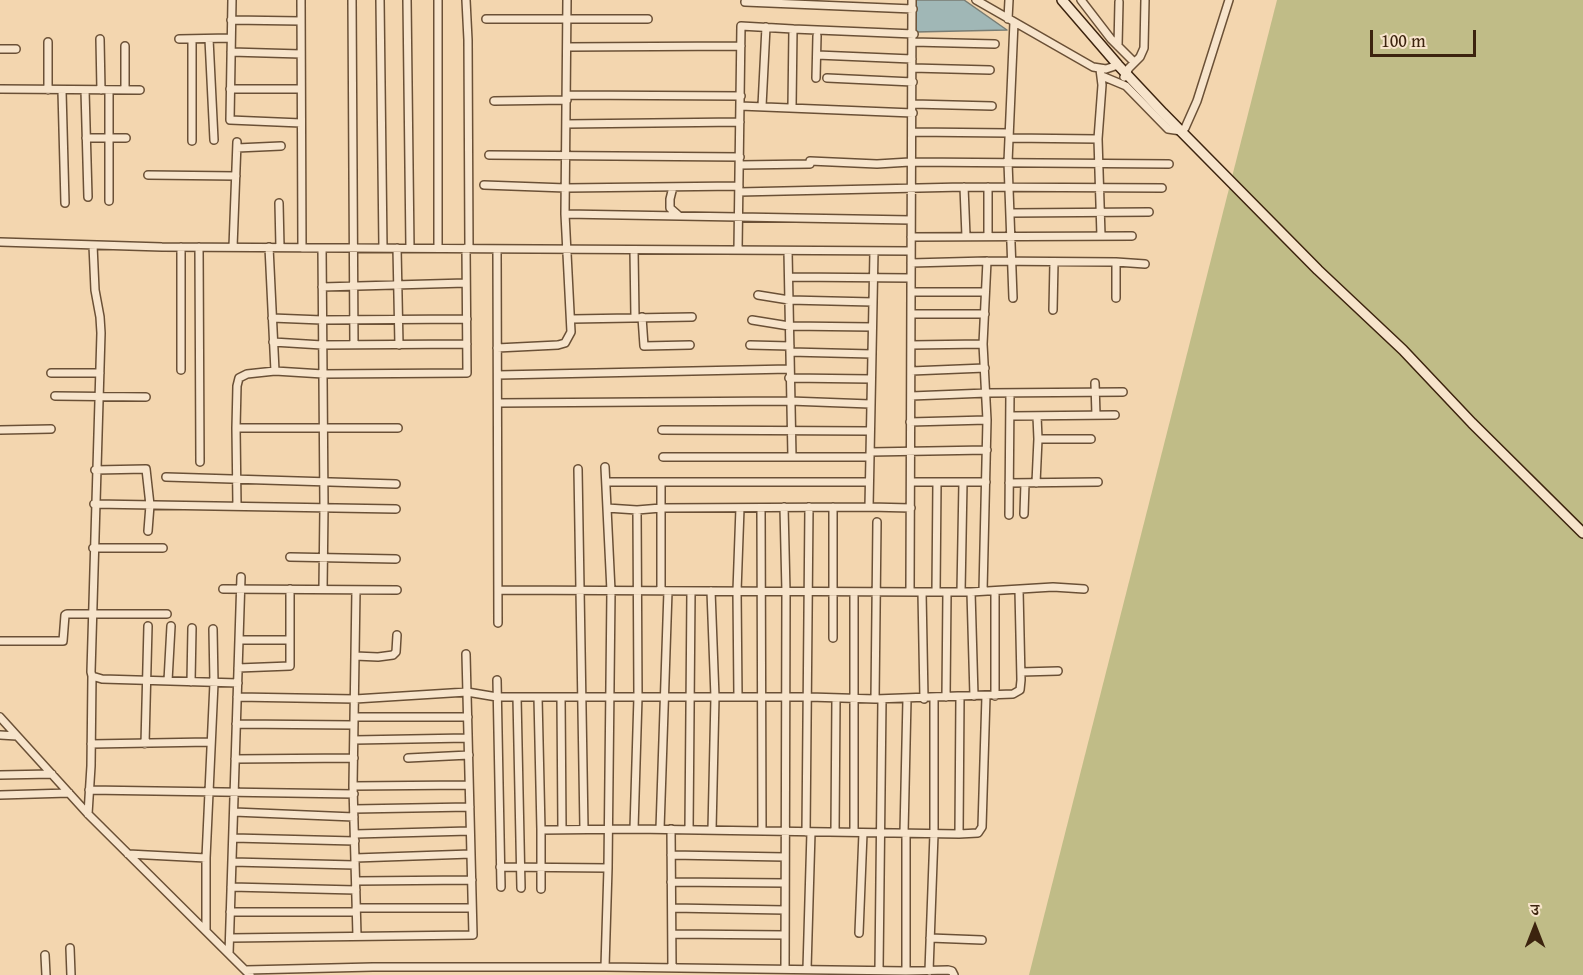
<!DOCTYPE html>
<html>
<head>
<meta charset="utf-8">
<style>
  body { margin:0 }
  #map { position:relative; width:1583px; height:975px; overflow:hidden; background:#f3d6af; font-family:"Gentium Book Plus","Noto Serif Devanagari",serif }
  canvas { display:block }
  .north { position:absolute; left:1505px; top:897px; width:60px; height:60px; -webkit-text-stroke:4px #f7e4cb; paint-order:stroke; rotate:0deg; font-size:16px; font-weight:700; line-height:24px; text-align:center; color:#3c230e }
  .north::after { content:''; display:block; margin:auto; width:21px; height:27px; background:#3c230e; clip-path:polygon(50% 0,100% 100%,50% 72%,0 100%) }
  .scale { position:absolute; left:1370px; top:30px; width:106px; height:27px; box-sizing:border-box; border:3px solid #3c230e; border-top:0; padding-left:8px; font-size:18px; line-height:21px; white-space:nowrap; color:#3c230e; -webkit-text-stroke:4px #f7e4cb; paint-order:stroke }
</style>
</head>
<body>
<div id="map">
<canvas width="1583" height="975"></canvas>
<div class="north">उ</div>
<div class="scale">100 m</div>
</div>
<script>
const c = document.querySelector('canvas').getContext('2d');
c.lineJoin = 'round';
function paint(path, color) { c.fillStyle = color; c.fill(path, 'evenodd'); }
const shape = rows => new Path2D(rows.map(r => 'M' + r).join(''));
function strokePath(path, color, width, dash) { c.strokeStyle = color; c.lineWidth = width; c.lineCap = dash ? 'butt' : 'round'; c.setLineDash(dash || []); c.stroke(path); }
paint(shape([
  [1277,0,1583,0,1583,975,1029,975]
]), '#c0bc87');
const water = shape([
  [916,0,964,0,1007,30,915,32,916,0]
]);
paint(water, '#a0b7b6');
strokePath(water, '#787c73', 1.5);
const street = shape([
  [232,0,230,120,301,123],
  [301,0,302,248],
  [352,0,354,345],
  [380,0,383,248],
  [407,0,410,248],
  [466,0,468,40,469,248],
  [976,0,1093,67,1106,69,1118,65],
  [1081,0,1111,39,1134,62],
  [745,2,913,9],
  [486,19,648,19],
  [1008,19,1009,0],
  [231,20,301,21],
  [100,39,101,90],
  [179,39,231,38],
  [192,39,192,141],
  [209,39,214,140],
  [913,42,995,44],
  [125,46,125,90],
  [1118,46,1119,2],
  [567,47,741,46],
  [0,49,16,49],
  [231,52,301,54],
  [817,55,912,59],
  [912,68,990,70],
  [1100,69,1102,85,1098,139,1101,236],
  [1102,76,1126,86,1168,129,1181,131,1185,128,1197,101,1229,0],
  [1124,77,1129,68,1140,57,1144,48,1145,0],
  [816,78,817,36],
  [827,78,913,82],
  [0,89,140,90],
  [230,89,301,89],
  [48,90,48,42],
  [85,90,88,197],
  [109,90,109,201],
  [62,91,65,203],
  [567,95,741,96],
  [494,101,567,100],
  [913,104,992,106],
  [740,106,913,113],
  [762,106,766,27],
  [792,107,793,29,914,34],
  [566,124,740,122],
  [912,132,1009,133],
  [86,138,126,138],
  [1009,138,1098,139],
  [237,148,281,146],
  [489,155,740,157],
  [810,161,877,164,910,162,1169,164],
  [740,165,810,164],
  [148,175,236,176],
  [484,185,566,188,739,186],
  [673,187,670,199,670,208,678,215],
  [964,187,966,236],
  [988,187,988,236],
  [739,192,964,187,1162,188],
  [279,203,280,247],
  [1010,213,1149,212],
  [565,214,911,220],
  [911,237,1132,236],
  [0,242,162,247,911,251],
  [93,245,95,290,100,317,101,333,91,672,92,676,102,679,238,683],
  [181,247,181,370],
  [199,247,200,462],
  [233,247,237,142],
  [269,247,275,371],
  [322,248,324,507,323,589],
  [397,248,399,345],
  [438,248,438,0],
  [497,249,498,623],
  [634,250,635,317],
  [738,250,741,26,793,29],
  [788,251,792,457],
  [1116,262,1116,298],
  [911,263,987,261,1116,262,1145,264],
  [789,277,911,278],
  [322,287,466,283],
  [911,292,985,292],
  [758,295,789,300,873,302],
  [1013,298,1008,162,1014,22],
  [1053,310,1054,262],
  [912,314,985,314],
  [642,317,644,346,690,345],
  [272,318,322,320,467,319],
  [572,319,692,317],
  [752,320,789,326,872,327],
  [273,342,322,345,467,344],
  [750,345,790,346],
  [911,345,983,344],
  [497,348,558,345,565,343,571,332,565,214,567,0],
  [790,352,872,354],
  [911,371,985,368],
  [51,373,100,373],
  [498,375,790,369],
  [789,378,871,379],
  [1095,383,1096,415],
  [55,396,146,397],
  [911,396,987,393,1123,392],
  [498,403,790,401,870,404],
  [1011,416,1115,415],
  [910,422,987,420],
  [236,428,398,428],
  [0,430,51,429],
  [662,430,870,431],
  [1038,439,1091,439],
  [870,452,987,450],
  [663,457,870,457],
  [578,469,584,829],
  [95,470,146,469,150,505,148,531],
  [166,477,396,484],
  [606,482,869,482],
  [661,482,661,591],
  [911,482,986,482],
  [1009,483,1098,482],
  [1036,483,1038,439,1037,416],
  [94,504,396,509],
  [237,506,236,428,237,386,239,378,247,374,275,371,323,374,467,373,466,248],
  [784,507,786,592,785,969],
  [833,507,833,638],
  [869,507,874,251],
  [607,508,637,510,661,508,869,507,911,508],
  [761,508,762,831],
  [1024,514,1025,483],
  [1009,515,1010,393],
  [93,548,163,548],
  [290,557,396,559],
  [223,589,397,590],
  [356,590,353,786,357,936],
  [498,590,922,592,971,592,1053,587,1084,589],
  [711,591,715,697,712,830],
  [983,591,987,420,983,344,987,261],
  [995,591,995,696],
  [854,592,854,832],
  [910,592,912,0],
  [922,592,924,699],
  [936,592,937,482],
  [961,592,963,482],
  [971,592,974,696],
  [239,640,290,640],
  [0,641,63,641,65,615,67,614,167,614],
  [355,656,378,657,393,655,396,652,397,635],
  [238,668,290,666,290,589],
  [1021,672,1058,671],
  [497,680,501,887],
  [168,681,171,626],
  [191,682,192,628],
  [237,697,355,699,467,692,497,697,809,697,875,699,1013,694,1020,690,1021,680,1019,590],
  [517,697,521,888],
  [538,697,541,830,541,889],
  [561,697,562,829],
  [738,697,737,591,740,508],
  [946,697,947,592],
  [875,699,877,522],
  [0,717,88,814,250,975],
  [354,717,468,717],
  [236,724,354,725],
  [0,735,17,736],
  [354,740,468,738],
  [91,744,210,742],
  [145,744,148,626],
  [408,758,469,755],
  [235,759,354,758],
  [0,775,52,774],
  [353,786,469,785],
  [89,790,354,794],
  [0,795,69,793],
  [354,809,470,807],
  [234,812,354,817],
  [88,814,91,766,92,676],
  [634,829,638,697,637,510],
  [660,829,668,591],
  [671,829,672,967],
  [541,830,634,829,959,834,978,833,982,827,986,696],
  [689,830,691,591],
  [806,832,809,507],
  [835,832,836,698],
  [904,833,907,699],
  [355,834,470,831],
  [959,834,960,696],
  [233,838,355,841],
  [128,854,206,858],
  [671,855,785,857],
  [355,858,471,854],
  [232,862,355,865],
  [500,867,608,868],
  [356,881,472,880],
  [671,882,785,883],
  [231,887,356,890],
  [356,908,472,908],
  [672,908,785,910],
  [230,912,356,912],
  [206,931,206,858,214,683,213,629],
  [859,933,863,833],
  [672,934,785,935],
  [230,938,473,935,466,654],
  [930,938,982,940],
  [70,948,71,975],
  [229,954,241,577],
  [45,955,46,975],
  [605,967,608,868,611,591,605,467],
  [807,969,811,832],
  [246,970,373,967,605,967,906,971,948,970,952,971,954,975],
  [879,970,882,699],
  [906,971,906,833],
  [929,971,934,834,934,698]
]);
const secondary = shape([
  [1062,0,1118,65,1163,113,1318,270,1403,350,1472,423,1583,533]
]);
strokePath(street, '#6a5036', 10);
strokePath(secondary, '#3c230e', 12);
strokePath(street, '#f7e4cb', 7);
strokePath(secondary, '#f7e4cb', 9);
</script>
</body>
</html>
